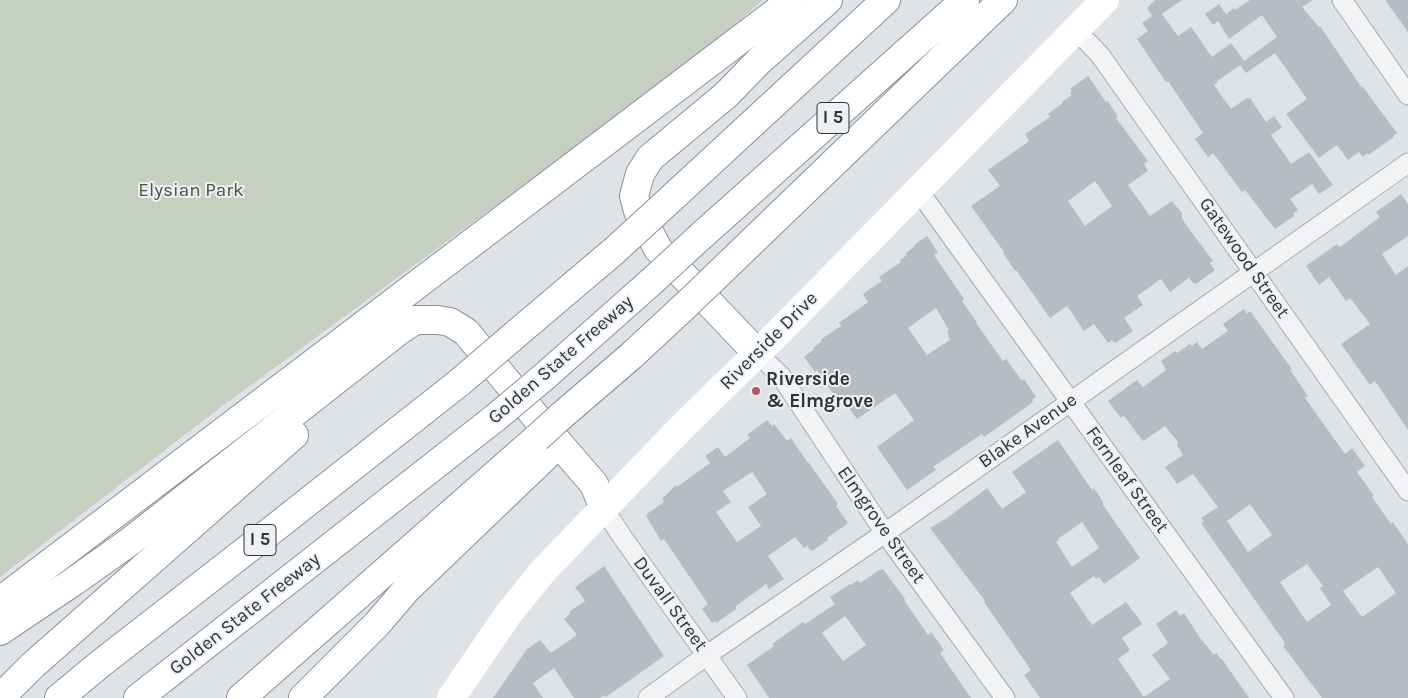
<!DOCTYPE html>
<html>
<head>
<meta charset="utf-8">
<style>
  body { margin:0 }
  canvas { display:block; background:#dfe3e7 }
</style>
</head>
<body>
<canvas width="1408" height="698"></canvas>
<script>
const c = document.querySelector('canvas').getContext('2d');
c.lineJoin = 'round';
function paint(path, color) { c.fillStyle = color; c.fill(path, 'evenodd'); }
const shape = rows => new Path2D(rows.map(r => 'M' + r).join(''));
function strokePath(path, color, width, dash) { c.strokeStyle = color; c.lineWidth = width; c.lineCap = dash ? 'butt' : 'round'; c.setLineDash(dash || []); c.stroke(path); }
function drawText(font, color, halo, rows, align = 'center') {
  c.font = font + ' Karla,sans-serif'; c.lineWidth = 4; c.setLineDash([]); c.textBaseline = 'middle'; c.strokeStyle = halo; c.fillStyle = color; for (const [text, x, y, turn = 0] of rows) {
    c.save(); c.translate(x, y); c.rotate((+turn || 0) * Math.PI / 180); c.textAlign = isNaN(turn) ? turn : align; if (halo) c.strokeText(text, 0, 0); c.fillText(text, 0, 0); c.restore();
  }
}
paint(shape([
  [0,0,763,0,690,63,217,410,0,577]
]), '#c6d0c1');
paint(shape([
  [1155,0,1182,0,1162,14,1178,36,1191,27,1212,57,1231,43,1244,61,1277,37,1262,15,1229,39,1218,21,1213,25,1205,14,1219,4,1226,14,1234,8,1235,10,1250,0,1313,0,1302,7,1319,27,1320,26,1362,88,1363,87,1397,133,1393,136,1394,137,1368,155,1367,153,1363,157,1359,152,1348,160,1337,145,1319,158,1286,114,1307,99,1275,53,1246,73,1240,65,1216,82,1217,83,1214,85,1231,109,1247,98,1248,99,1250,98,1266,122,1274,116,1282,127,1271,135,1291,164,1309,152,1333,185,1319,194,1312,184,1290,199,1298,210,1293,214,1294,216,1275,229,1245,190,1242,192,1213,153,1208,157,1195,139,1203,133,1168,81,1166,82,1137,39,1148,31,1142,23,1152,16,1147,8],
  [1385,0,1408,0,1408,32],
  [1088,76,1106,102,1108,101,1118,117,1116,118,1148,161,1144,164,1148,171,1128,185,1150,216,1172,201,1182,213,1182,219,1213,261,1210,263,1215,270,1196,284,1195,283,1194,284,1189,278,1170,292,1161,279,1137,296,1143,305,1124,318,1133,331,1115,343,1112,340,1108,343,1094,324,1084,331,1067,306,1050,318,1016,270,1015,271,1003,253,1004,252,971,206,1000,186,988,170,1029,141,1025,134,1050,117,1048,114,1063,103,1062,102,1072,95,1070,93,1072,91,1070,89],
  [1095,181,1112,206,1085,226,1068,201],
  [1401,194,1408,204,1408,236,1382,254,1396,275,1408,266,1408,430,1375,381,1370,385,1341,344,1370,324,1350,298,1346,301,1329,277,1319,285,1306,266,1337,244,1340,247,1380,217,1376,212],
  [927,236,938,252,934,255,964,299,962,301,977,322,976,323,1003,361,1006,359,1022,381,1024,379,1036,397,1032,400,1033,402,984,437,982,434,933,467,936,470,907,490,877,447,914,420,895,393,857,419,840,396,836,398,817,370,815,372,804,357,814,349,813,348,822,341,820,340,841,326,839,323,868,302,863,294,882,281,879,277,901,262,900,260,907,255,906,253,915,246,914,245],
  [936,308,949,330,947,331,949,335,948,336,950,340,927,355,908,328],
  [1244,309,1247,314,1250,311,1292,369,1290,370,1308,396,1305,398,1345,454,1352,448,1365,466,1357,472,1374,496,1372,497,1391,524,1393,522,1408,544,1408,698,1322,698,1283,646,1285,645,1283,640,1201,523,1204,521,1201,518,1218,507,1193,474,1177,484,1165,467,1183,455,1177,445,1178,442,1165,426,1143,441,1124,416,1121,418,1108,401,1137,380,1143,387,1166,370,1161,361,1175,351,1177,353,1190,344,1192,346,1197,342,1202,349,1228,331,1223,324],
  [1250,504,1272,535,1248,552,1227,521],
  [1307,564,1323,586,1320,588,1331,605,1307,622,1280,582],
  [1378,567,1396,593,1362,617,1343,591],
  [767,420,772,426,774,424,787,441,791,438,808,463,809,463,838,504,836,506,848,523,827,538,828,540,812,551,807,546,804,548,795,537,768,556,784,579,769,589,766,584,736,606,736,609,716,623,715,621,712,623,702,609,708,604,664,539,661,541,646,516,648,515,647,514,664,502,662,499,676,485,677,487,710,463,705,456,718,447,725,457,750,438,747,435],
  [752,472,767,494,748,507,761,526,737,542,716,512,731,502,723,491],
  [1058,440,1092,490,1094,488,1103,502,1103,505,1140,558,1104,584,1099,577,1096,579,1094,576,1070,593,1092,625,1126,602,1134,613,1135,613,1142,624,1122,638,1130,650,1118,659,1144,697,1170,679,1152,655,1168,643,1156,624,1176,610,1180,616,1184,613,1200,638,1214,655,1216,653,1221,659,1222,659,1249,698,1040,698,1024,675,1031,670,984,602,985,601,930,528,947,518,987,488,1002,509,1026,492,1012,472],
  [1082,522,1099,548,1072,567,1056,542,1059,540,1058,539],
  [604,566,664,656,606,697,605,695,600,698,574,698,554,668,533,683,543,698,493,698,527,649,540,640,551,653,577,635,564,619,570,614,569,612,585,601,575,587],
  [881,569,882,570,883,569,905,599,904,600,928,635,931,632,944,650,940,653,971,698,769,698,747,665,774,646,772,644,803,622,805,624,835,604,830,597,850,584,851,585,858,580,860,583],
  [845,616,866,645,843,661,822,633]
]), '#b7bcc3');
const minor = shape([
  [1342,0,1408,95],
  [1075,29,1100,55,1408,491],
  [918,190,1284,698],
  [757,353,781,376,885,533,1005,698],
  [604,509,623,538,737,698],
  [648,698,707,655,885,533,1408,163]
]);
const motorway = shape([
  [674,196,886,0],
  [701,236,965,0],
  [711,281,1003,0],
  [516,334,614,251],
  [757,353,658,249,638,211,634,196,640,174,650,158,726,95,759,61,828,0],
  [545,376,651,282],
  [560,417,631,356,687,304],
  [0,601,792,0],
  [0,631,73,582,128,543,400,330,415,320,438,320,450,322,466,332,536,417,594,484,604,509],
  [0,698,33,665,294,435],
  [59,698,100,664,262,538,460,382],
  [138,698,495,418],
  [241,698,537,438],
  [303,698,377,624,406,590,550,452]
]);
strokePath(minor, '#a5aab0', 21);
strokePath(motorway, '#88919c', 30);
strokePath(minor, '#f1f3f5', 19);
strokePath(shape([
  [451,698,509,613,544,570,683,426,772,339,1105,0]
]), '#fff', 28);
strokePath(motorway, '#fff', 28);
const motorwayBridge = shape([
  [614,251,674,196],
  [651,282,701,236],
  [687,304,711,281],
  [460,382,516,334],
  [495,418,545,376],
  [537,438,560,417]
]);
strokePath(motorwayBridge, '#88919c', 30, []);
strokePath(motorwayBridge, '#fff', 28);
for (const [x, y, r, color] of [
  [756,391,5,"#be516b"]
]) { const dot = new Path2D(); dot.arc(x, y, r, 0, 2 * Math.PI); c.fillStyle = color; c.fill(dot); strokePath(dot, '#eef1f4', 2); }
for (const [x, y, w] of [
  [833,118,32],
  [260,540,32]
]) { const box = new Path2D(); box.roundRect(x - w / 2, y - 15.5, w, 31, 4); c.fillStyle = '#eef1f4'; c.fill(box); strokePath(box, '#2a323c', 1); }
drawText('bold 18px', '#2a323c', null, [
  ["I 5",833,118],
  ["I 5",260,540]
]);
drawText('19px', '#415639', '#eef1f4', [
  ["Elysian Park",191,191]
]);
drawText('19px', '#2a323c', '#eef1f4', [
  ["Gatewood Street",1244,258,55],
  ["Riverside Drive",769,341,-45],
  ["Golden State Freeway",561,360,-41],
  ["Blake Avenue",1028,431,-35],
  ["Fernleaf Street",1127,480,54],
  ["Elmgrove Street",881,525,55],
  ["Duvall Street",670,604,54],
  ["Golden State Freeway",245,614,-38]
]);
drawText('bold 19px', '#2a323c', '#eef1f4', [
  ["Riverside",766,380],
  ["& Elmgrove",766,402]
], 'left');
</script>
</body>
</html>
